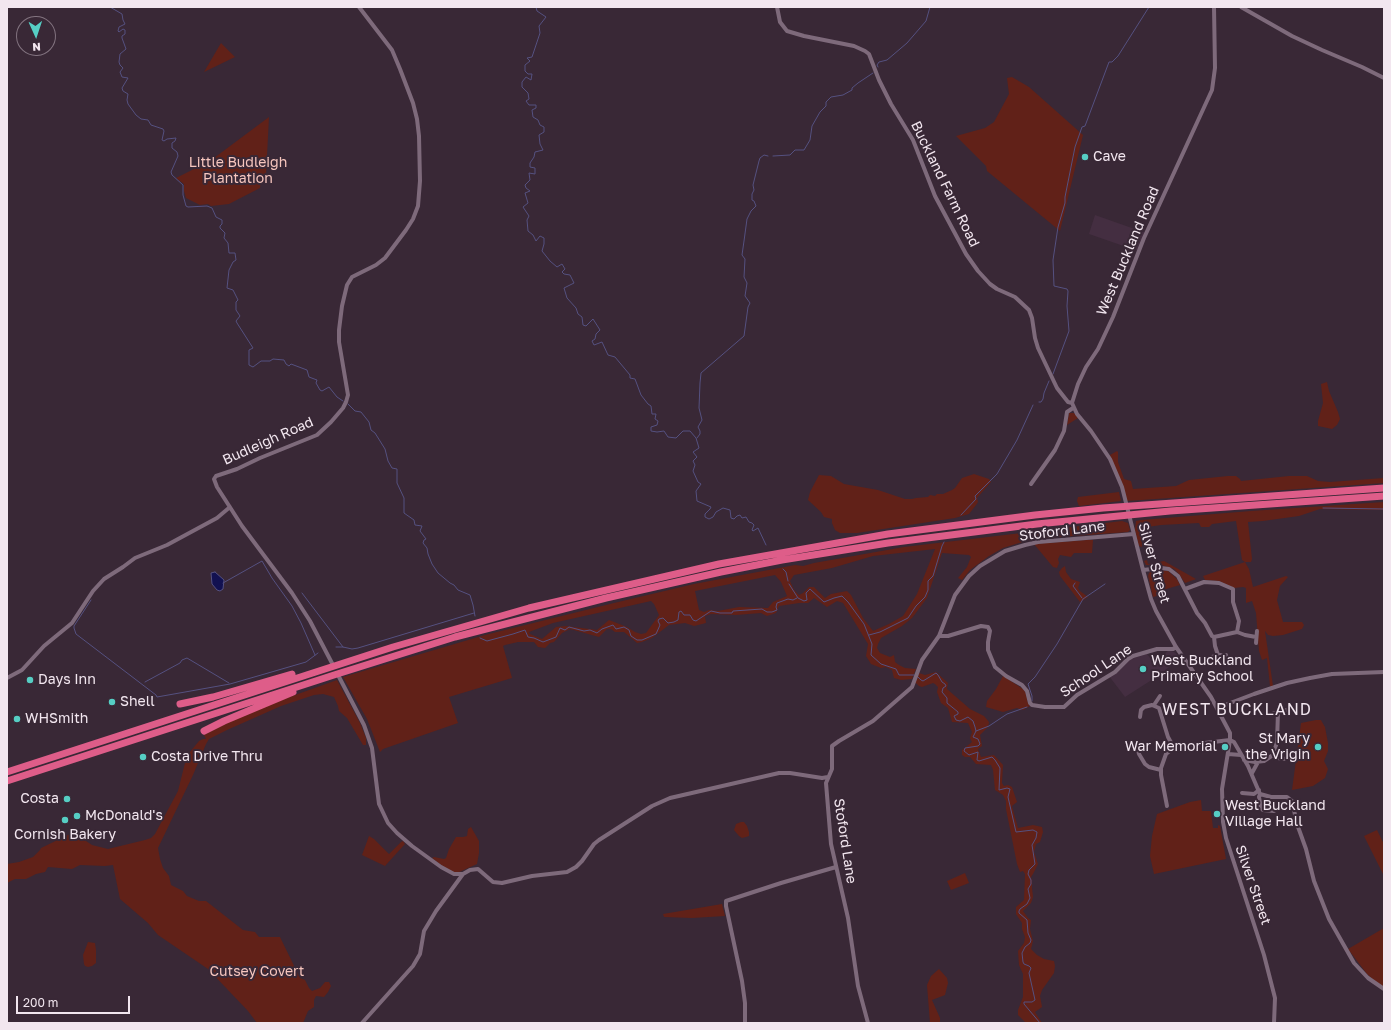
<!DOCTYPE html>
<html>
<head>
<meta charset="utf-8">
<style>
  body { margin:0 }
  #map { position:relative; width:1391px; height:1030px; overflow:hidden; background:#392836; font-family:"Golos Text",sans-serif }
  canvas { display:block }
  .frame { position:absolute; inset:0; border:8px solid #f2e6ef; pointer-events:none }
  .north { position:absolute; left:16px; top:16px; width:40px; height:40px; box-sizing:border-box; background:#392836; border:1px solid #837480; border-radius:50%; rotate:177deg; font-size:11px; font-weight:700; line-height:16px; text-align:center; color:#f2e6ef }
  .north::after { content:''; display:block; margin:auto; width:14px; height:18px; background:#56cec4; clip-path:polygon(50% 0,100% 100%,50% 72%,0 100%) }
  .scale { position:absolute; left:16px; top:996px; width:114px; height:18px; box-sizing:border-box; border:2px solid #f2e6ef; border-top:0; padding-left:5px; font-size:12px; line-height:14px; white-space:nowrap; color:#f2e6ef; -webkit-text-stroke:3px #392836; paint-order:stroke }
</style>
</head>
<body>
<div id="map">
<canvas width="1391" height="1030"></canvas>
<div class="frame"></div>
<div class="north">N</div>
<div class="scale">200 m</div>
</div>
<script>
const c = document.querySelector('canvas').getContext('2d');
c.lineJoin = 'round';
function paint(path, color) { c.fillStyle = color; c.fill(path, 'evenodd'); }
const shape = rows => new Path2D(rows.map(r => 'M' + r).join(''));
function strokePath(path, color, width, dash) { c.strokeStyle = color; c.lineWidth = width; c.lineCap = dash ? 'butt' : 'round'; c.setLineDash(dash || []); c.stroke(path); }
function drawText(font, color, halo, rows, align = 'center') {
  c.font = font + ' "Golos Text",sans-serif'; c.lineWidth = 4; c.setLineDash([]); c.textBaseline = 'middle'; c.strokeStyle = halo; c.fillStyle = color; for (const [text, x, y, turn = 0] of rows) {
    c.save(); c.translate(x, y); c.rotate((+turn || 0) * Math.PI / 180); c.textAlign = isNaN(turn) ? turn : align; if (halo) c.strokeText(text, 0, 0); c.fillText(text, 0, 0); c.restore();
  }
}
paint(shape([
  [1095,215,1146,233,1138,251,1089,234],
  [1169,650,1174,652,1180,657,1161,674,1125,697,1109,676,1131,659,1147,654,1154,663]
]), '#442e41');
paint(shape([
  [221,43,235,57,204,72],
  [1012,77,1029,87,1083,135,1060,231,987,171,986,166,956,136,985,128,994,122,1009,94,1007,78],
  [269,117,266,175,261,180,260,188,229,204,211,206,208,204,200,205,186,198,184,191,184,184,176,178,210,161],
  [1327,382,1329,391,1338,412,1340,419,1337,425,1332,429,1318,426,1318,421,1323,403,1321,384],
  [1069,413,1074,413,1078,418,1067,425],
  [1117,451,1118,452,1118,462,1124,479,1131,481,1133,489,1176,486,1189,480,1228,476,1236,476,1240,479,1241,481,1289,476,1307,476,1318,481,1330,482,1384,478,1384,483,1127,501,1110,455],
  [974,474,989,479,991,482,977,498,978,502,976,505,969,514,955,518,857,533,840,533,835,530,832,523,832,519,824,517,821,512,808,500,810,492,819,475,831,476,844,484,878,490,905,499,912,499,916,498,928,497,930,495,935,496,937,494,943,494,952,490,955,488,962,478],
  [1119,492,1121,501,1079,506,1077,501,1078,497],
  [1384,502,1384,510,1320,509,1299,516,1263,521,1248,522,1252,559,1251,562,1245,562,1249,569,1253,587,1286,576,1288,577,1280,586,1277,600,1283,622,1302,622,1304,625,1302,629,1283,635,1273,636,1268,635,1265,631,1273,686,1270,686,1267,658,1262,660,1259,651,1256,613,1252,601,1246,603,1246,588,1243,587,1234,588,1219,581,1205,580,1203,576,1245,562,1242,560,1236,521,1212,524,1209,527,1201,527,1199,523,1161,525,1141,528,1142,547,1139,546,1138,543,1135,530,1136,521,1141,520,1251,511],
  [1122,521,1128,523,1130,530,1128,532,1032,539,1003,548,989,556,970,570,962,580,958,578,967,567,971,557,969,555,942,553,927,598,912,618,902,626,881,638,878,644,877,648,880,653,890,657,894,655,895,662,899,665,905,668,916,669,912,679,901,680,894,678,892,670,886,667,881,668,871,664,866,656,868,644,843,603,837,601,827,607,814,598,808,603,799,603,779,606,776,613,767,616,761,613,736,615,711,614,705,616,706,623,694,626,685,623,669,625,652,638,642,642,637,643,624,632,615,632,611,629,607,629,599,637,570,629,562,633,554,642,550,643,545,648,538,647,534,642,518,642,505,645,503,646,512,678,449,697,458,723,383,749,380,752,367,719,343,677,485,635,614,603,694,584,795,565,803,566,814,563,904,547],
  [935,549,917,594,903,616,889,624,873,631,863,618,851,595,847,591,831,594,825,598,814,587,809,587,803,593,799,595,794,590,790,581,794,575,832,568,873,556],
  [775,575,781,582,787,596,773,602,768,608,739,607,718,611,709,610,704,612,699,610,695,591],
  [651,601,654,604,659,615,646,633,641,634,635,632,627,627,609,620,597,630,566,626,556,627,542,639,530,634,529,632,553,623],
  [1087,540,1093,540,1092,553,1074,553,1071,557,1060,555,1058,559,1059,563,1057,568,1053,567,1034,544],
  [1147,560,1148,564,1164,561,1196,579,1185,583,1179,574,1174,569,1162,565,1146,565,1144,561],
  [1065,566,1066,572,1071,579,1080,582,1078,588,1080,591,1088,597,1080,602,1060,576,1059,572,1062,568],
  [1153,570,1168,571,1177,579,1180,585,1156,592,1157,596,1153,597,1148,576,1149,573],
  [936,672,948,683,947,689,970,709,984,716,989,722,988,727,980,735,982,746,978,749,981,757,994,755,1003,765,1002,783,1004,786,1008,785,1012,787,1017,802,1012,806,1018,828,1033,825,1042,827,1043,832,1040,842,1036,844,1034,852,1038,864,1033,874,1031,877,1032,881,1032,888,1033,897,1031,903,1023,911,1028,918,1031,920,1030,929,1033,941,1031,949,1037,955,1044,959,1054,961,1055,966,1054,973,1042,990,1040,996,1042,1007,1035,1012,1042,1023,1026,1023,1018,1015,1018,1010,1023,997,1023,974,1019,965,1018,951,1024,943,1025,937,1022,929,1022,923,1016,914,1016,907,1024,900,1025,874,1023,871,1020,872,1017,864,1006,809,1006,801,1003,795,995,790,993,770,991,765,976,764,970,757,965,757,962,755,962,750,972,742,970,738,972,732,968,723,952,722,948,708,941,703,937,692,938,687,935,684,933,683,922,687,919,686,916,683,914,684,919,673,925,675],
  [1003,676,1023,689,1026,693,1028,703,1030,706,1023,710,1017,708,1003,712,986,707,987,701,996,689],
  [337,680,360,723,366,738,366,745,363,745,347,718,339,711,338,706,334,697,323,694,314,695,281,706,227,730,209,739,206,744,193,775,158,848,160,859,163,868,169,876,171,885,183,891,187,896,199,901,206,901,243,930,255,932,259,937,280,937,300,978,305,980,309,988,312,991,320,988,325,982,329,982,331,986,328,992,324,997,316,996,314,1000,314,1007,308,1011,303,1023,257,1023,248,1011,208,969,158,935,148,923,120,899,113,865,105,866,80,865,72,869,48,867,45,872,36,874,26,879,15,879,7,883,7,864,19,862,33,857,40,850,41,848,70,834,82,834,86,841,92,845,108,849,145,840,151,838,155,834,178,791,185,763,190,752,199,741,203,739,206,739,204,735,235,719,270,704],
  [1316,720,1321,720,1322,722,1325,727,1328,743,1328,751,1324,761,1328,769,1325,778,1313,786,1292,790,1301,723],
  [1201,800,1202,811,1211,811,1213,828,1218,828,1218,825,1220,826,1226,859,1154,874,1150,856,1152,836,1157,814,1190,802],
  [741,822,744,822,747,826,749,832,749,836,746,837,742,838,739,836,734,830,736,824],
  [471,827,479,841,479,853,477,864,457,873,448,870,432,858,434,857,444,859,446,858,449,849,456,837,463,837,467,836,468,829],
  [1377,830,1384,844,1384,876,1364,836],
  [369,836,374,839,389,854,401,842,403,841,405,844,385,866,362,855],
  [965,873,969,883,951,890,947,881],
  [722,904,725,916,692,918,664,917,663,914],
  [1384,928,1384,987,1376,982,1367,974,1348,949],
  [88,942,95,943,96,950,96,963,92,966,88,967,85,966,84,964,83,955],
  [939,969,947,978,948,983,945,995,932,1000,940,1018,940,1023,930,1023,927,985,931,976]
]), '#612118');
const water = shape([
  [215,572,224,580,223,589,220,591,217,590,212,584,211,573,215,572]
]);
paint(water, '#121151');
strokePath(water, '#555180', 1);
strokePath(shape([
  [110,7,122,14,123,20,125,24,119,27,118,31,119,32,123,29,125,30,125,34,122,36,122,38,126,49,120,54,119,62,120,65,123,68,120,72,122,77,128,78,122,88,123,91,128,94,127,100,128,104,136,115,141,119,148,120,151,125,163,129,164,131,162,140,164,141,167,139,176,138,175,141,172,143,172,148,177,152,178,156,171,172,172,175,183,185,183,195,186,206,188,207,207,206,212,208,216,217,222,220,222,224,220,226,220,228,225,233,224,238,228,243,229,253,235,253,236,260,233,262,229,270,227,288,233,290,238,300,236,302,236,310,240,316,236,321,237,323,253,348,249,350,249,365,253,367,261,361,270,361,273,359,284,360,286,364,289,366,291,364,307,370,309,377,317,380,316,383,320,390,322,391,329,387,337,397,343,401],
  [536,7,537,11,546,17,539,26,540,33,532,57,527,58,530,61,525,65,525,71,528,74,532,74,531,80,526,77,522,82,522,87,528,93,529,99,526,101,529,105,536,105,536,108,532,110,533,117,538,120,540,125,544,127,544,132,539,135,540,144,543,150,535,152,534,157,530,163,530,167,535,168,535,174,529,173,530,180,525,185,526,188,530,191,525,193,528,203,523,207,529,216,527,220,528,231,533,235,536,241,540,236,544,238,544,244,542,251,550,261,557,267,562,264,565,269,562,272,564,274,570,275,574,283,564,288,567,298,576,308,578,314,582,317,583,325,586,326,593,319,600,330,596,334,595,339,592,341,594,345,602,342,608,355,615,357,630,375,630,378,635,379,641,395,648,404,651,406,652,414,656,414,655,419,658,421,657,425,651,427,651,431,657,432,664,431,668,437,676,438,683,431,690,431,696,438,699,448,693,452,697,457,693,461,695,465,693,471,698,482,701,484,696,491,697,501,711,507,710,509,705,514,705,517,709,519,713,517,716,512,723,508,730,510,731,518,734,519,737,516,740,515,742,518,746,517,749,522,752,523,754,525,752,530,753,531,758,528,766,545],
  [878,67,877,65,879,62,887,60,907,43,926,21,930,7],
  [773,156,790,155,795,150,804,150,810,140,812,126,820,112,826,106,826,102,831,97,843,95,852,90,852,88,858,83,873,73],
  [1053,374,1069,331,1067,306,1068,291,1067,289,1054,286,1053,260,1058,227,1065,203,1065,197,1075,147,1082,127,1085,126,1109,62,1112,62,1118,56,1149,7],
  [1039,402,1041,402,1043,399,1044,393,1049,381],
  [348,404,355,411,361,412,369,422,371,430,375,433,385,449,388,461,392,468,397,469,397,483,404,498,404,513,414,520,415,525,422,526,420,531,426,539,424,540,423,543,427,548,428,554,432,564,438,573,450,583,454,585,458,590,470,595,473,605,475,616],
  [697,438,700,434,700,431,698,427,702,420,699,408,700,383,701,373,744,336,748,307,750,303,745,296,747,283,744,277,745,259,742,255,744,241,747,219,751,211,756,206,754,201,752,200,752,194,754,190,753,185,759,161,760,158,764,155,768,156],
  [1323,508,1384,509],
  [961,515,976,499,975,496,997,474,1017,440,1033,405],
  [783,569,786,572,788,581],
  [223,583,262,561,272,578,292,606,301,623,315,655],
  [1075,583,1073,586,1082,598],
  [789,584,798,598,804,601,807,600,806,593,810,589,824,602,834,598,842,596,848,602,864,624,872,644,871,655,881,664,896,669,899,675,914,675],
  [302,593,343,647],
  [91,600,74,626,74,628,76,634,156,695,157,697,230,684,275,671,306,662,318,653],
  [869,635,880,632,908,618,916,606,925,597,928,590,928,581,933,576,942,546,944,542],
  [480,638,487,641,513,634,525,630,528,637,534,638,543,642,556,637,560,628,565,630,569,627,584,631,590,630,597,633,602,629,613,625,616,629,624,627,629,630,631,636,637,640,642,640,656,634,660,625,658,621,659,619,663,618,668,623,674,622,678,620,679,612,681,611,684,615,690,615,693,620,696,621,711,611,720,613,732,613,733,611,762,609,767,612,772,612,777,610,776,607,777,603,788,599,793,600,797,598],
  [336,647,343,647,352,649,358,648,474,613],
  [917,676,921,680,923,681,936,673,938,675,942,682,945,684,946,686,943,688,942,692,947,698,947,703,958,712,958,714,954,716,956,720,960,721,968,717,973,721,975,727,976,731,973,737,978,739,980,744,978,746,965,748,964,751,969,755,978,752,977,760,979,761,992,757,995,760,1000,768,999,790,1007,788,1010,789,1008,797,1016,832,1033,830,1037,832,1036,838,1032,845,1035,864,1029,870,1028,874,1031,880,1031,884,1028,889,1030,898,1027,904,1020,909,1019,911,1019,913,1027,920,1028,933,1031,940,1030,943,1025,947,1022,953,1023,962,1024,964,1029,966,1031,968,1029,973,1035,1000,1032,1002,1024,1002,1024,1004,1040,1023],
  [145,682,180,663,182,660,187,658,229,683],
  [1032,701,1032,696,1028,684,1035,677,1057,644,1083,599,1105,584],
  [976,731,989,726,1007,714,1027,707]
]), '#555180', 1);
strokePath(shape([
  [777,7,780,22,787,31,804,36,854,46,865,51,869,54,879,80,891,104,913,140,935,196,966,254,978,271,990,284,997,289,1015,297,1029,310,1032,318,1035,338,1038,348,1057,388,1068,402,1072,403],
  [1214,7,1215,68,1212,90,1144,238,1113,317,1098,349,1086,367,1078,384,1072,403,1077,414,1091,431,1110,459,1122,487,1143,570,1151,599,1156,611,1176,647,1211,697,1230,733,1230,740,1222,789,1223,822,1226,838,1264,955,1275,998,1274,1023],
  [1241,7,1292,36,1322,50,1362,67,1384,78],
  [1031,484,1055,450,1064,431,1067,412,1073,408],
  [1143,570,1161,568,1169,569,1178,576,1197,613,1205,623,1212,636,1214,637,1237,632,1239,621,1233,602,1233,589,1219,583,1204,582,1185,589],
  [1237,632,1245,635,1256,637],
  [939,636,948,636,981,626,988,627,990,631,988,642,988,650,995,667,1006,676,1022,685,1027,691,1030,703,1032,705,1045,707,1064,707,1077,695,1115,672,1128,659,1133,656,1157,649,1173,649,1176,647],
  [1214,637,1215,646,1218,655],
  [1256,643,1257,631],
  [1212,657,1217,655,1226,655],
  [334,667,310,621,292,593,242,526,217,487,214,479,216,476,237,469,260,458,317,435,331,422,343,408,346,402,348,395,339,342,339,330,342,306,347,285,352,277,376,265,385,258,406,230,413,219,418,206,420,181,419,136,417,119,413,103,400,69,392,50,359,7],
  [337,673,364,725,372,748,379,804,388,823,397,833,412,846,441,867,454,874,463,874],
  [7,678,22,670,44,646,72,623,93,591,104,579,123,567,135,558,167,545,217,518,230,507],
  [1154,705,1160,696],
  [1217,708,1254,694,1287,683,1310,678,1332,674,1384,672],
  [1272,714,1294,708],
  [1140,717,1141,710,1144,707,1152,705,1159,708,1168,737,1174,748],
  [1230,740,1234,742,1248,766,1260,794,1271,797,1287,797,1292,801,1297,824,1306,849,1314,881,1329,919,1354,963,1368,978,1384,989],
  [1137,747,1139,754,1145,764,1149,767,1161,770],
  [1228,754,1241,755],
  [1273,755,1278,758,1283,759,1295,757],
  [1244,760,1255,762,1264,761,1273,755,1277,742,1278,712],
  [1252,773,1258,762],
  [1242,793,1254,794,1259,790],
  [1260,794,1259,797,1261,808,1263,810,1274,811],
  [1167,806,1161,775,1161,768,1166,754,1171,750,1179,746,1230,740],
  [362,1023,413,966,420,954,424,931,436,911,463,874,470,870,478,869,493,882,502,883,532,876,567,872,576,867,582,861,594,844,599,840,652,806,670,798,779,773,790,773,822,778,828,777],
  [745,1023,745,1003,742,981,726,906,726,901,781,883,836,867],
  [868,1023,858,986,848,918,831,844,826,783,832,769,832,746,839,741,873,721,912,687,922,660,939,636,955,595,969,576,980,566,1005,551,1025,545,1038,542,1134,534]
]), '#7e6a7b', 4);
strokePath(shape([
  [180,704,213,697,292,674],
  [204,731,224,721,293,692],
  [7,772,393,647,529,608,719,564,888,534,1035,515,1103,508,1384,488],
  [7,781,334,675,455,637,606,598,721,572,782,560,888,543,1037,524,1170,511,1384,496]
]), '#de5d89', 7);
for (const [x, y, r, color] of [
  [1085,157,4,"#56cec4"],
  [1143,669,4,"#56cec4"],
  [30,680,4,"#56cec4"],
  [112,702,4,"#56cec4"],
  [17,719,4,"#56cec4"],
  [1225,747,4,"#56cec4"],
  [1318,747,4,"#56cec4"],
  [143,757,4,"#56cec4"],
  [67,799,4,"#56cec4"],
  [1217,814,4,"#56cec4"],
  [77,816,4,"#56cec4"],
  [65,820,4,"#56cec4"]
]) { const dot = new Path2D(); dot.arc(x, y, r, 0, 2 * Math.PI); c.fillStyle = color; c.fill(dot); strokePath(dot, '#392836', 1.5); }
drawText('14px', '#f2e6ef', '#392836', [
  ["Cave",1093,157],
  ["West Buckland",1151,661],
  ["Primary School",1151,677],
  ["Days Inn",38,680],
  ["Shell",120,702],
  ["WHSmith",25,719],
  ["St Mary",1310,739,"right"],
  ["the Vrigin",1310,755,"right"],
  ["War Memorial",1217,747,"right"],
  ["Costa Drive Thru",151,757],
  ["Costa",59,799,"right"],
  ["West Buckland",1225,806],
  ["Village Hall",1225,822],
  ["McDonald's",85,816],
  ["Cornish Bakery",65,835,"center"]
], 'left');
drawText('14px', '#f7c6be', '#392836', [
  ["Little Budleigh",238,163],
  ["Plantation",238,179],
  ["Cutsey Covert",257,972]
]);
drawText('14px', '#f2e6ef', '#392836', [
  ["Buckland Farm Road",945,184,64],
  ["West Buckland Road",1128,251,-67],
  ["Budleigh Road",268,441,-24],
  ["Stoford Lane",1062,531,-7],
  ["Silver Street",1154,563,74],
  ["School Lane",1096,671,-34],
  ["Stoford Lane",845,841,81],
  ["Silver Street",1253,885,71]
]);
c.letterSpacing = '1px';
drawText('16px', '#f2e6ef', '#392836', [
  ["WEST BUCKLAND",1237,710]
]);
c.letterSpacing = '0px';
</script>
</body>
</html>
